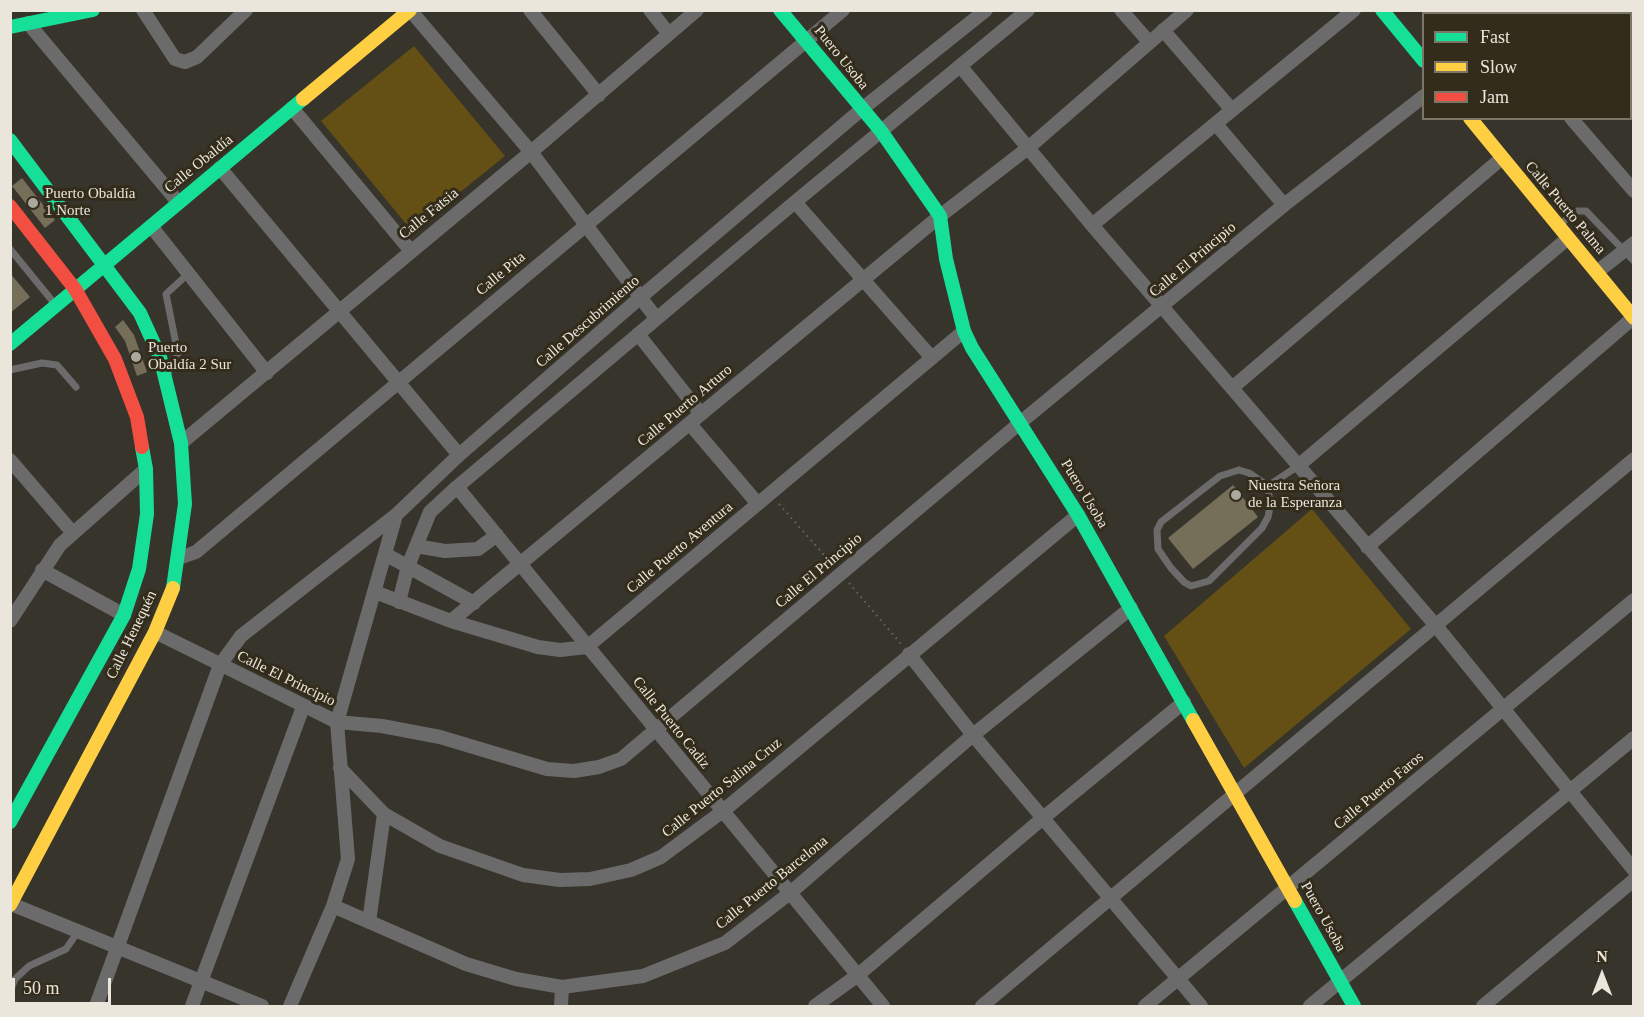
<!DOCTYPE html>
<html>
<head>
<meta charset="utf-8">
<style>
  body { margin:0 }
  #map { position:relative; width:1644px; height:1017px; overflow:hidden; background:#37342b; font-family:Georgia,serif }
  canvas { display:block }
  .frame { position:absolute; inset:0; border:12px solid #eae6dc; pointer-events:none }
  .legend { position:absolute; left:1422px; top:12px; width:210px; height:108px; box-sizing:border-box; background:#332c1b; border:2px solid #7c7668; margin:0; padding:8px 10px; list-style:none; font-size:18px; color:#eae6dc }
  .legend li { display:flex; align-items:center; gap:12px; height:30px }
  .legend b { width:30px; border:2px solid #7c7668 }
  .north { position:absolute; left:1572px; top:945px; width:60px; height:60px; -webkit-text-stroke:4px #332c1b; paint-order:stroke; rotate:0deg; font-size:16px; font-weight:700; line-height:24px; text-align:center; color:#eae6dc }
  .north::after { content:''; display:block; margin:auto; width:21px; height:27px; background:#eae6dc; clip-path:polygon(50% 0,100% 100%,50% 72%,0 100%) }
  .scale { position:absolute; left:12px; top:978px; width:99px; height:27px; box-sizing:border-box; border:3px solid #eae6dc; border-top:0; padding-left:8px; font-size:18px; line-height:21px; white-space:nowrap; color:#eae6dc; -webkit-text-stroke:4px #332c1b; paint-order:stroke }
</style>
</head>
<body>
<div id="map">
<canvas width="1644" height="1017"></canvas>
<div class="frame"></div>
<ul class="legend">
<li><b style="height:8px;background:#16e098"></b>Fast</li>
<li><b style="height:8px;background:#ffcf43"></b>Slow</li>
<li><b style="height:8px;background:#f24e42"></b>Jam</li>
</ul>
<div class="north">N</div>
<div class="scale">50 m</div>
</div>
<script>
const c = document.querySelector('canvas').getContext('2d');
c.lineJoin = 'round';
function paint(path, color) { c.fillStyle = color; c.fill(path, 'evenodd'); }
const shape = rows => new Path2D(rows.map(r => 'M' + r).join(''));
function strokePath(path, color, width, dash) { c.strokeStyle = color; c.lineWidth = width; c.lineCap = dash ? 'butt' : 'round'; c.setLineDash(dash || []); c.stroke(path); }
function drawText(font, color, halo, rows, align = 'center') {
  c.font = font + ' Georgia,serif'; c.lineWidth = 6; c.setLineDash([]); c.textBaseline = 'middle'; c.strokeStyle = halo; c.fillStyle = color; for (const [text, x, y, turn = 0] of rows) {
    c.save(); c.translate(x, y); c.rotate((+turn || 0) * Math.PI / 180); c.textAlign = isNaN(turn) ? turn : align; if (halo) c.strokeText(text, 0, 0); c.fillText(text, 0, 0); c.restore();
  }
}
paint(shape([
  [414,46,505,156,412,231,321,121],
  [1312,509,1411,629,1244,768,1164,636]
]), '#645014');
paint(shape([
  [22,178,55,220,45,228,12,186],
  [10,273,30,297,10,313],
  [123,320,134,335,147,372,137,376,125,341,115,327],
  [1233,485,1258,517,1193,569,1168,538]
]), '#756e59');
strokePath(shape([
  [779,504,833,565],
  [849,583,902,645]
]), '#676766', 2, [1.5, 4.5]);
strokePath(shape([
  [1560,224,1577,211,1586,211,1634,261],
  [10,249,54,303],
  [10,370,42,363,57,365,76,387],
  [169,371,178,354,166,294,189,273],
  [1239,470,1249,473,1268,486,1270,507,1268,517,1262,528,1209,581,1191,586,1184,582,1171,568,1158,549,1157,530,1161,522,1220,476,1239,470],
  [1268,486,1298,466],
  [10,992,15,979,29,966,66,949,79,930]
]), '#6b6b6c', 7);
strokePath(shape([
  [143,10,175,59,185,62,197,57,246,10],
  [410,10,531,152,656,318],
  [530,10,599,95],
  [650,10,669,34],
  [1121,10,1149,42],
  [1597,10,1599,14],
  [1533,14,1536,10],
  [28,23,178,202],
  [1163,30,1232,110],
  [1630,50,1634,53],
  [961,67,1092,225,1437,627,1634,870],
  [292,108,411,251],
  [1571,118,1634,191],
  [1216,124,1284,205],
  [220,168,459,455],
  [795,202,932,358],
  [1092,225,1354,10],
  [151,226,267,373],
  [1597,272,1634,243],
  [638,334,701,414],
  [1232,388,1502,158],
  [690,424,758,504],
  [181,443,531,152,697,10],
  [10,460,72,532],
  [1298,466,1567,239],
  [457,487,883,1006],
  [416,546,445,551,478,549,497,535],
  [1367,547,1633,318],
  [385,554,474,603],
  [179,558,196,552,843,10],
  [42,570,124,615],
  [375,592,451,621,538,647,560,650,587,647,964,331],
  [399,602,408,566,430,512,457,487,795,202,1028,10],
  [10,621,60,545,146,469],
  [451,621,940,216,1028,148,1187,10],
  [155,632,337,722,382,726,440,737,547,769,574,771,599,767,621,759,1021,422,1284,205,1424,96],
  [909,654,973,735,1201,1006],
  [340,768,384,814,440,846,523,875,560,880,590,879,631,870,661,857,723,811,1078,515],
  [11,904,262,1006],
  [333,906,466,964,516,979,562,987,643,976,725,943,790,893,973,735,1131,608],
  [369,922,384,814],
  [96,1006,220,665,241,636,396,515,459,455,642,296,862,109,986,10],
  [192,1006,303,707],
  [290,1006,333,906,348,859,337,722,396,515],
  [561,1006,562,987],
  [815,1006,858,975,1043,818,1184,702],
  [982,1006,1634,459],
  [1145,1006,1634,600],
  [1310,1006,1634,738],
  [1483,1006,1634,880]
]), '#6b6b6c', 14);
strokePath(shape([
  [780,10,881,131,940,216,946,259,964,331,972,348,1078,515,1193,720],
  [1382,10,1424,61],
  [10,27,93,10],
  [10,140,140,313,160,357,181,443,185,504,173,588],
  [10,344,303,99],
  [10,822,124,615,139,569,147,514,146,469,142,447],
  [1295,901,1354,1006]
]), '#16e098', 14);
strokePath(shape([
  [303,99,410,10],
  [1470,118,1634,318],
  [1193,720,1295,901],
  [10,905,155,632,173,588]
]), '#ffcf43', 14);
strokePath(shape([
  [10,206,75,289,115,359,137,417,142,447]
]), '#f24e42', 14);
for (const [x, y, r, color] of [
  [33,203,6,"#aba89e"],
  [136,357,6,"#aba89e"],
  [1236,495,6,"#aba89e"]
]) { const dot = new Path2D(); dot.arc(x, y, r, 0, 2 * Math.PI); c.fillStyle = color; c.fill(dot); strokePath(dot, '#332c1b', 2); }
drawText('15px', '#eae6dc', '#332c1b', [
  ["Puero Usoba",841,58,51],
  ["Calle Obaldía",199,164,-39],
  ["Calle Puerto Palma",1565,208,50],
  ["Calle Fatsia",429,214,-39],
  ["Calle El Principio",1193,260,-40],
  ["Calle Pita",501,274,-40],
  ["Calle Descubrimiento",588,322,-41],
  ["Calle Puerto Arturo",685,406,-40],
  ["Puero Usoba",1084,494,59],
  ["Calle Puerto Aventura",680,548,-40],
  ["Calle El Principio",819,571,-40],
  ["Calle Henequén",132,635,-64],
  ["Calle El Principio",286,679,26],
  ["Calle Puerto Cadiz",671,723,51],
  ["Calle Puerto Salina Cruz",722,788,-39],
  ["Calle Puerto Faros",1379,791,-40],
  ["Calle Puerto Barcelona",772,883,-39],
  ["Puero Usoba",1323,917,61]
]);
drawText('15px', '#eae6dc', '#332c1b', [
  ["Puerto Obaldía",45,194],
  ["1 Norte",45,211],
  ["Puerto",148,348],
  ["Obaldía 2 Sur",148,365],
  ["Nuestra Señora",1248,486],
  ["de la Esperanza",1248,503]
], 'left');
</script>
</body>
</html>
